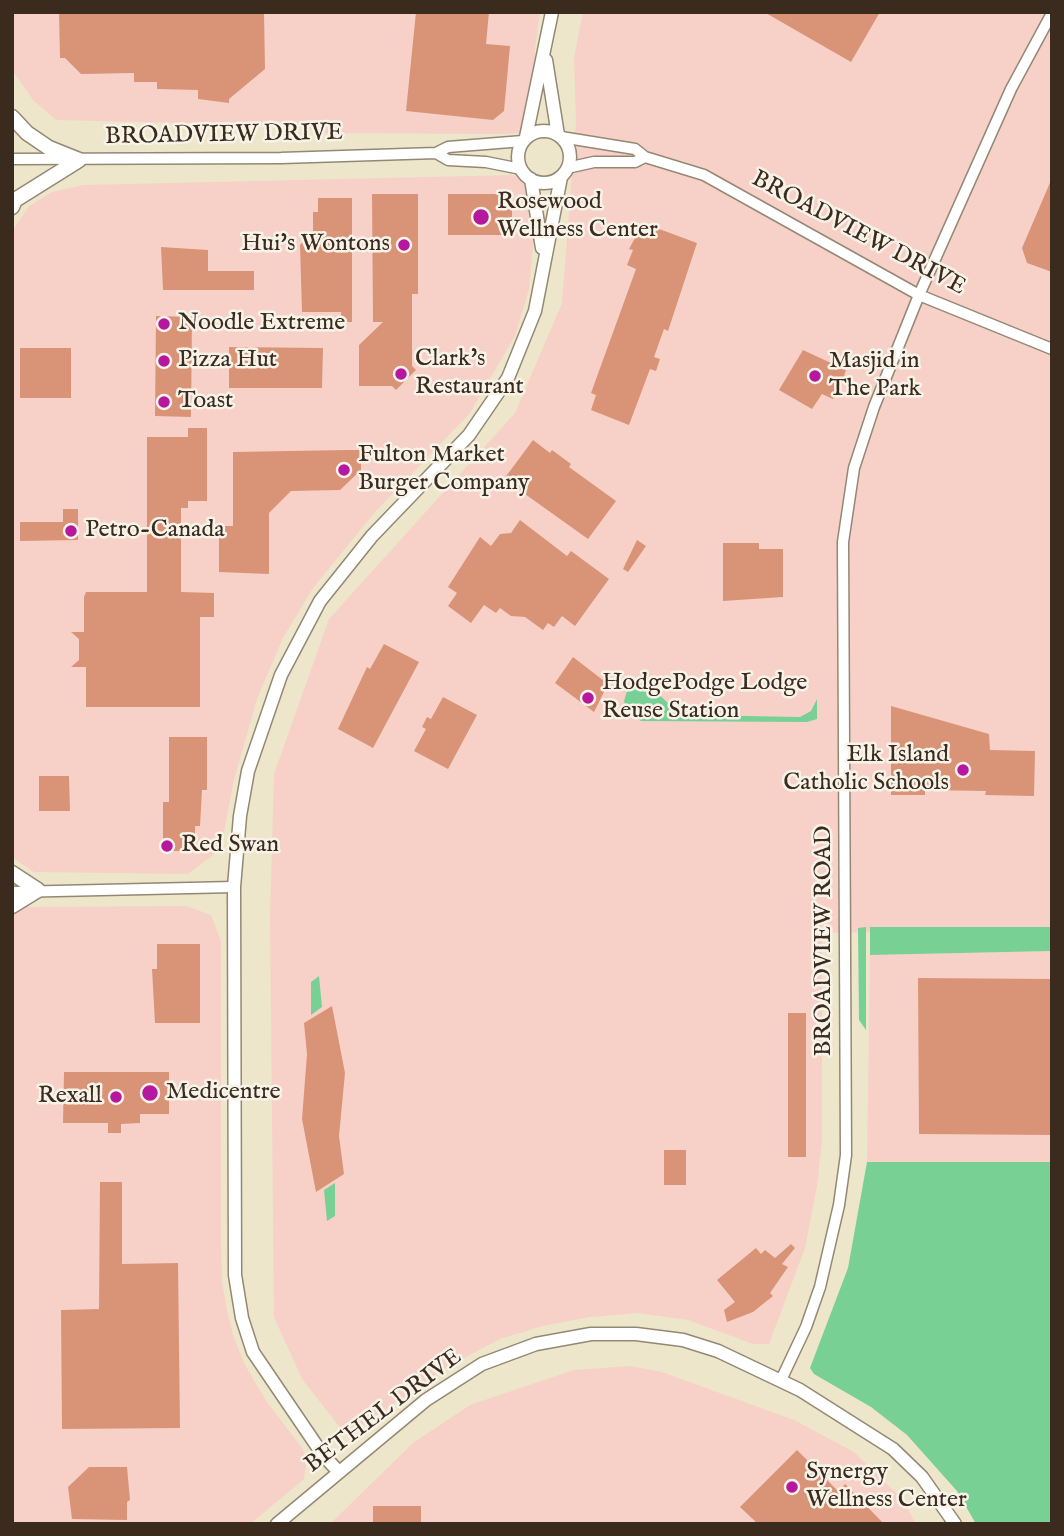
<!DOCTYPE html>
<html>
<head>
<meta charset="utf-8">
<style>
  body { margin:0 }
  #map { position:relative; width:1064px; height:1536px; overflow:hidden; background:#ede6ca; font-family:"IM FELL English",serif }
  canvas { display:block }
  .frame { position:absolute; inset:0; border:14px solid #3b2a1e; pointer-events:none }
</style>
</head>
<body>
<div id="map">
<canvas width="1064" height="1536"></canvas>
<div class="frame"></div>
</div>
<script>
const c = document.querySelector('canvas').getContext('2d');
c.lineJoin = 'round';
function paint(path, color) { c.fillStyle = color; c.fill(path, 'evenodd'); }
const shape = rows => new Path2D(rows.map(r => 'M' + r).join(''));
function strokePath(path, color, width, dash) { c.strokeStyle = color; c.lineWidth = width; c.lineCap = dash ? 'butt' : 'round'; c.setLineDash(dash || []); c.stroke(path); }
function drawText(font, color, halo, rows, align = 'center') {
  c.font = font + ' "IM FELL English",serif'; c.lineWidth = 5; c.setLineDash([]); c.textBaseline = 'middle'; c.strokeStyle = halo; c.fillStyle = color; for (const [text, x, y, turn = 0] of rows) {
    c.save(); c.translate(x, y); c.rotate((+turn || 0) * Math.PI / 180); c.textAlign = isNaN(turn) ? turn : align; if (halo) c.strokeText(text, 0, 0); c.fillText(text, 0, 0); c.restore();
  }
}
paint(shape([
  [12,12,540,12,535,49,534,125,526,133,502,134,321,133,295,124,268,120,261,125,56,120,34,101,12,70],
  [583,12,1052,12,1052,930,822,933,822,1140,817,1186,805,1248,769,1344,753,1344,688,1320,638,1313,590,1317,543,1326,500,1339,445,1368,365,1424,342,1430,302,1379,274,1317,270,917,274,774,329,619,515,413,562,303,576,122,574,58],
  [514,175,530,190,535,222,529,289,515,336,470,413,375,512,313,588,283,638,257,699,233,784,221,849,188,874,34,872,13,858,12,232,28,207,52,192,83,185],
  [186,906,211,915,221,941,221,1247,222,1282,227,1310,233,1335,245,1365,267,1402,302,1448,307,1461,304,1479,250,1524,12,1524,12,914,24,907],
  [1052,951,1052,1162,867,1162,870,955],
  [630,1366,662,1372,794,1420,854,1452,903,1500,916,1524,330,1524,413,1443,470,1405,574,1370]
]), '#f7d1c7');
paint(shape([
  [637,683,648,684,671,706,691,715,800,717,811,711,817,699,817,719,807,722,641,721,628,713,624,701,628,688],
  [866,927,866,1030,859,1020,858,928],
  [870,927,1052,927,1052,951,870,955],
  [319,976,322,1007,311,1015,311,982],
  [867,1162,1052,1162,1052,1524,976,1524,957,1491,907,1435,871,1407,814,1374,810,1368,848,1268],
  [335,1183,335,1216,327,1221,324,1190]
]), '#79d095');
paint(shape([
  [59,12,264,12,265,69,229,99,229,103,198,99,198,90,157,89,157,82,134,82,134,73,81,74,65,58,60,58],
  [416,12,489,12,486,44,510,46,504,111,493,120,406,111],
  [764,12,880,12,851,62],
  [1052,178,1052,272,1027,263,1022,248],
  [372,194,418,194,418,294,412,294,412,366,416,370,396,390,392,386,359,386,359,345,383,322,373,322],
  [448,194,512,194,512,235,448,235],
  [318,198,352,198,352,322,341,322,341,312,302,312,300,245,313,232,313,212,318,212],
  [643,223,697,243,668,331,664,329,654,357,660,359,656,371,650,369,629,425,591,410,596,395,591,393,636,269,627,265,633,250,629,249],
  [161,247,208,250,208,271,254,271,254,290,163,290],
  [156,316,192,317,191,417,155,416],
  [229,347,323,348,322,388,229,388],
  [20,348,71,348,71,398,20,398],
  [803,350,846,370,839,392,837,391,833,399,822,394,812,409,779,390],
  [188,428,207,428,207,501,188,501,188,508,181,508,181,592,214,593,214,617,200,617,200,707,86,707,86,667,71,667,79,660,79,639,71,632,84,632,84,597,86,592,147,592,147,437,188,437],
  [533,440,550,453,552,450,571,464,569,467,616,501,588,539,504,479],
  [346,450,361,450,361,470,340,490,291,491,269,513,269,574,219,572,219,526,233,526,233,452],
  [63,509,78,509,78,540,20,541,20,522,63,522],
  [520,520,567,556,571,551,609,579,575,626,562,616,554,627,548,623,543,630,525,617,511,616,500,608,496,613,484,605,471,623,448,606,457,593,448,587,480,537,491,546,500,534,511,533],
  [637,540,646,546,628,572,623,569],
  [723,543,759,543,759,549,783,549,783,597,723,601],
  [384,644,419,662,373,748,338,729,367,667,370,669],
  [573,657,608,684,594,712,555,683],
  [443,697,477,715,448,769,414,751,426,729,422,727,427,717,431,719],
  [891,706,989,734,990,750,1035,751,1034,796,985,795,986,791,925,790,925,795,891,795],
  [169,737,207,737,207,790,202,790,200,826,195,826,195,846,189,846,189,851,163,851,163,802,169,802],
  [39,776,69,776,70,811,39,811],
  [157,944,200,944,200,1023,155,1023,152,969,157,969],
  [918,978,1052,979,1052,1135,919,1134],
  [332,1006,345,1073,339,1136,344,1174,316,1192,302,1119,307,1054,304,1023],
  [788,1013,806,1013,806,1157,788,1157],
  [64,1072,169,1072,169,1114,140,1114,140,1123,121,1124,121,1133,108,1133,108,1123,63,1123],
  [664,1150,686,1150,686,1185,664,1185],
  [100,1182,122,1182,122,1264,178,1263,180,1428,62,1429,61,1310,99,1309],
  [791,1244,795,1248,782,1264,788,1267,770,1293,773,1296,753,1312,727,1322,724,1310,735,1302,717,1280,756,1248,761,1254,765,1250,775,1258],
  [797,1450,838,1491,845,1484,884,1524,758,1524,740,1507],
  [89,1467,127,1467,130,1500,127,1502,127,1520,72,1519,68,1487],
  [373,1506,421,1506,421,1524,373,1524]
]), '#d99478');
const minor = shape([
  [561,137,635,149,645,157,704,175,919,295,1052,349],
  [436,153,448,160,486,162,521,169],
  [12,159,281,158,436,153,448,147,523,141],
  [567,168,594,162,635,162,645,157],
  [12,892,234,887],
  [781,1380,806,1327,820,1287,839,1205,846,1155,843,542,854,468,874,407,919,295,1011,89,1052,13]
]);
const tertiary = shape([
  [546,60,558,135],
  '518 157a26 26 0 1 1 52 0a26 26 0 1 1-52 0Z',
  [526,137,552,12],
  [531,179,542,248],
  [338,1471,323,1455,253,1352,242,1318,235,1275,234,887,240,816,248,771,281,675,320,601,372,536,469,435,508,378,535,311,561,177],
  [277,1524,426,1400,482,1364,536,1344,591,1334,636,1334,683,1340,718,1351,800,1390,893,1449,922,1477,955,1524]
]);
const secondary = shape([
  [12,117,27,133,49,148,79,160],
  [12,207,15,200,79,160],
  [12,873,38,890,12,906]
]);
strokePath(minor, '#948874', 13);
strokePath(tertiary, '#948874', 15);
strokePath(secondary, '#948874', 17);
strokePath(minor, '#fff', 10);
strokePath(tertiary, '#fff', 12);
strokePath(secondary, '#fff', 14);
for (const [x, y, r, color] of [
  [481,217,9,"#b5179e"],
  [404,245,7,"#b5179e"],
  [164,324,7,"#b5179e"],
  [164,361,7,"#b5179e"],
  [401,374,7,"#b5179e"],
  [815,376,7,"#b5179e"],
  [164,402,7,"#b5179e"],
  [344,470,7,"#b5179e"],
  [71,531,7,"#b5179e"],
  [588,698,7,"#b5179e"],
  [963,770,7,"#b5179e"],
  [167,846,7,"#b5179e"],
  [150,1093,9,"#b5179e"],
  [116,1097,7,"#b5179e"],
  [792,1487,7,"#b5179e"]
]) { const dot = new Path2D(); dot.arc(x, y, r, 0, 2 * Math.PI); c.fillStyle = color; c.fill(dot); strokePath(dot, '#f7f3e8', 2.5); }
drawText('24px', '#3b2a1e', '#f7f3e8', [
  ["BROADVIEW DRIVE",224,136,-1],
  ["BROADVIEW DRIVE",858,234,28],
  ["BROADVIEW ROAD",825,941,-90],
  ["BETHEL DRIVE",384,1412,-37]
]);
drawText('24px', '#3b2a1e', '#f7f3e8', [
  ["Rosewood",497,203],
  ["Wellness Center",497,231],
  ["Hui's Wontons",390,245,"right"],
  ["Noodle Extreme",178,324],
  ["Clark's",415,360],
  ["Restaurant",415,388],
  ["Pizza Hut",178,361],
  ["Masjid in",829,362],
  ["The Park",829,390],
  ["Toast",178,402],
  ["Fulton Market",358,456],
  ["Burger Company",358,484],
  ["Petro-Canada",85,531],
  ["HodgePodge Lodge",602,684],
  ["Reuse Station",602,712],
  ["Elk Island",949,756,"right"],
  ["Catholic Schools",949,784,"right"],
  ["Red Swan",181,846],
  ["Medicentre",166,1093],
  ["Rexall",102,1097,"right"],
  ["Synergy",806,1473],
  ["Wellness Center",806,1501]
], 'left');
</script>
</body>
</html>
